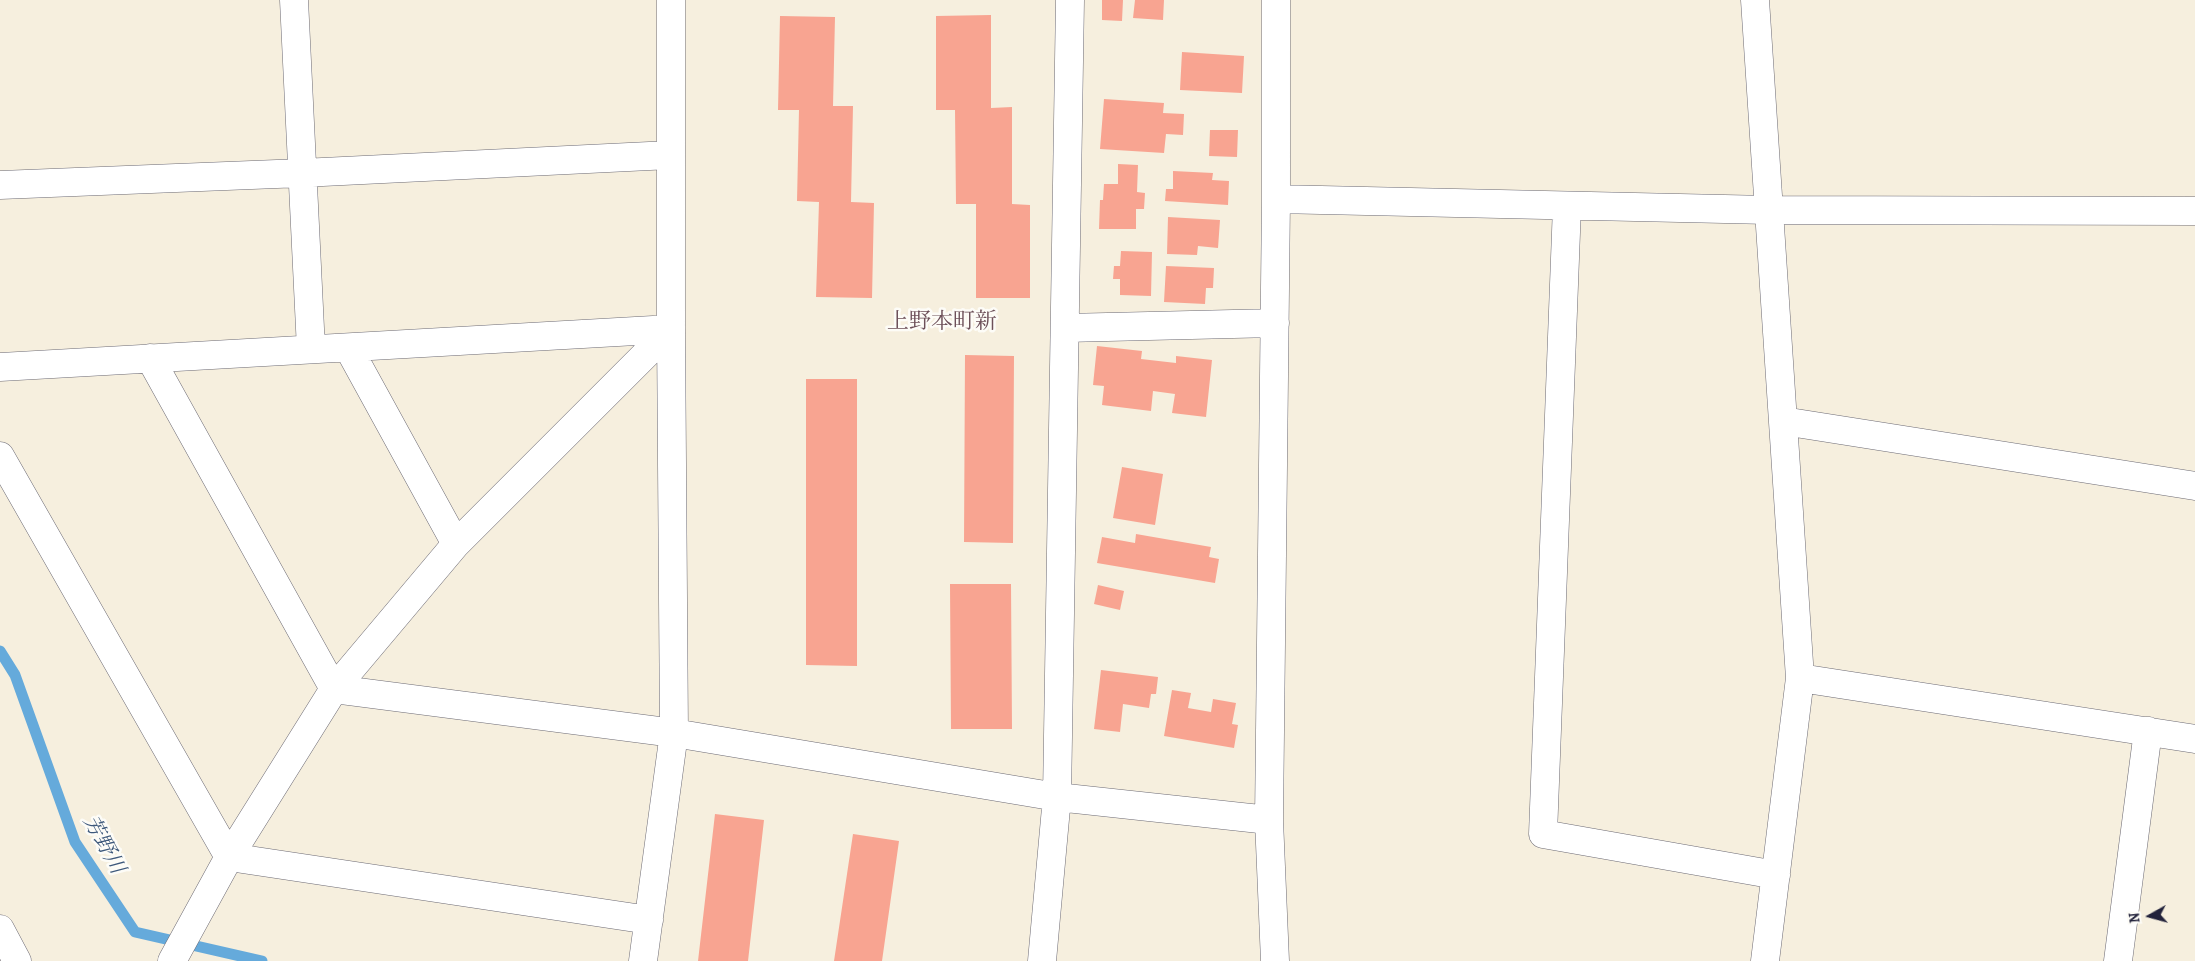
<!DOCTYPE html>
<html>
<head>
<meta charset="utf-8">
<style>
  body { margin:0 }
  #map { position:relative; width:2195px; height:961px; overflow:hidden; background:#f6efde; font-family:Alegreya,serif }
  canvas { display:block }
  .north { position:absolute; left:2125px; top:891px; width:50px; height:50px; -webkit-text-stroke:4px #fdfcf7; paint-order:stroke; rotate:263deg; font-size:14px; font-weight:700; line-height:20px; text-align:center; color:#22223b }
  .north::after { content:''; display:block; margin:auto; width:18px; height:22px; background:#22223b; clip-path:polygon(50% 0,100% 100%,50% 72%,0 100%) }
</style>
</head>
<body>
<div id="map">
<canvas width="2195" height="961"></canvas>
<div class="north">N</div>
</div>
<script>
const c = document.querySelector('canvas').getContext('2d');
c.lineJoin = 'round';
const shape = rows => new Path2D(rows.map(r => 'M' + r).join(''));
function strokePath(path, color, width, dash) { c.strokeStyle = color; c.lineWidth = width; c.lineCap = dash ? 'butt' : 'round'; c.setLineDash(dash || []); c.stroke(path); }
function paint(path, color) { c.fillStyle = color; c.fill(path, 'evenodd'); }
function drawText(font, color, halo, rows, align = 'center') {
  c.font = font + ' Alegreya,"Noto Serif JP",serif'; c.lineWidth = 5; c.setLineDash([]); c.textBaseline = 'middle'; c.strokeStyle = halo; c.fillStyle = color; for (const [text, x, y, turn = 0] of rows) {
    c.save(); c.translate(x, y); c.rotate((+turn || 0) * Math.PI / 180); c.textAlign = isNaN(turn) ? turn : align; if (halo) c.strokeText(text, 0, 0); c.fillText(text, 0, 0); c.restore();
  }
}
strokePath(shape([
  [0,651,15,675,75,842,135,932,262,961]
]), '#65aadb', 11);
paint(shape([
  [1102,0,1123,0,1122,21,1102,20],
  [1135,0,1164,0,1163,20,1133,18],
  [991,15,991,108,1012,107,1012,204,1030,205,1030,298,976,298,976,204,956,204,955,110,936,110,936,16],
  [780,16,835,17,833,106,853,106,851,202,874,203,872,298,816,297,819,202,797,201,799,110,778,110],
  [1182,52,1244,56,1242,93,1180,90],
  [1104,99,1164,103,1163,113,1184,114,1183,135,1166,134,1164,153,1100,149],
  [1210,130,1238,130,1237,157,1209,156],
  [1118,164,1138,165,1137,192,1145,193,1144,209,1136,209,1136,229,1099,229,1100,200,1103,200,1104,184,1118,184],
  [1173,171,1213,173,1212,180,1229,181,1228,205,1165,201,1166,189,1173,189],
  [1168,217,1220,220,1218,248,1198,246,1197,255,1167,254],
  [1121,251,1152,252,1151,296,1120,295,1120,279,1113,279,1114,266,1120,266],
  [1166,266,1214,268,1213,288,1206,288,1205,304,1164,302],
  [1097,346,1142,351,1141,359,1176,363,1176,356,1212,360,1206,417,1172,413,1175,394,1153,391,1151,411,1102,405,1104,386,1093,385],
  [965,355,1014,356,1013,543,964,542],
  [806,379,857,379,857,666,806,665],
  [1122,467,1163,474,1155,525,1113,518],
  [1136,534,1211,547,1209,557,1219,559,1215,583,1097,563,1102,537,1135,543],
  [950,584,1011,584,1012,729,951,729],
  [1098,585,1124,591,1120,610,1094,604],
  [1101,670,1158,677,1156,694,1151,694,1149,708,1123,704,1120,732,1094,729],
  [1172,690,1191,693,1188,708,1211,712,1213,699,1236,703,1232,724,1238,725,1234,748,1164,736],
  [715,814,764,820,748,961,698,961],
  [853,834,899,841,882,961,834,961]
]), '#f8a491');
const street = shape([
  [294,0,311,349],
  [1755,0,1800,678,1765,961],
  [0,185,302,173,670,155],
  [1276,199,1769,210,2195,211],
  [1567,206,1543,834,1776,875],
  [1065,328,1275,323],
  [349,349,456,544],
  [150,358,334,689],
  [0,367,671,329],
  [1783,421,2195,486],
  [0,456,229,857],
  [1800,678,2195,739],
  [334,689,674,733,1057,797,1269,820],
  [229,857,649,920],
  [0,929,17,961],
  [172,961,229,857,334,689,456,544,671,329],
  [643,961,674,733,671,329,671,0],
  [1042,961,1057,797,1070,0],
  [1275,961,1269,820,1276,199,1276,0],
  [2118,961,2148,731]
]);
strokePath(street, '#6c6a74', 29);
strokePath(street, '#fff', 28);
drawText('italic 21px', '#3d587b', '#fdfcf7', [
  ["芳野川",103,845,61]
]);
drawText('22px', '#6d5059', '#fdfcf7', [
  ["上野本町新",942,323]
]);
</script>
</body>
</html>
